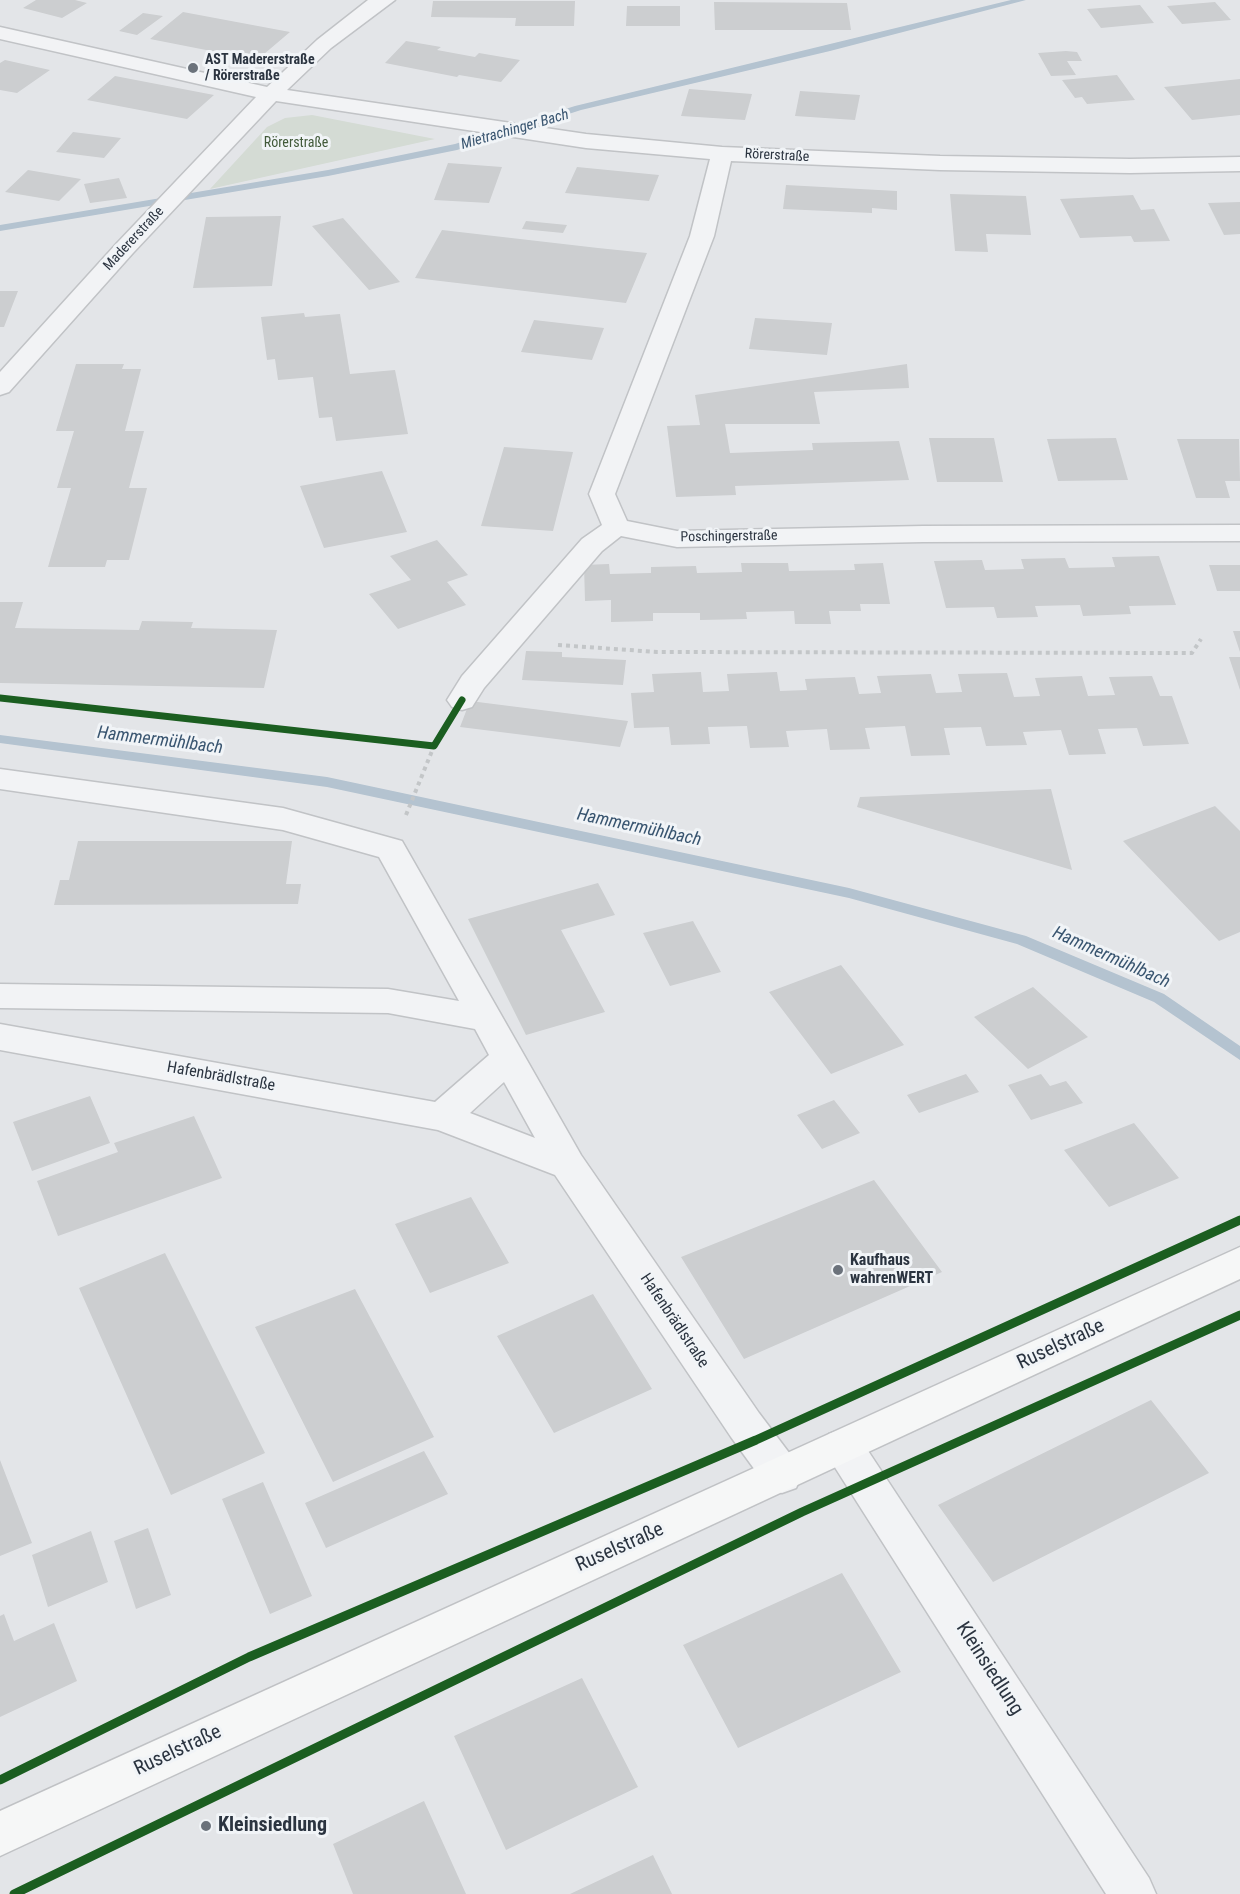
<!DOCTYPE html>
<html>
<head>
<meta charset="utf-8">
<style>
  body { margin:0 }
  canvas { display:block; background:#e3e5e8 }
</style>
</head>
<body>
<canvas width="1240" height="1894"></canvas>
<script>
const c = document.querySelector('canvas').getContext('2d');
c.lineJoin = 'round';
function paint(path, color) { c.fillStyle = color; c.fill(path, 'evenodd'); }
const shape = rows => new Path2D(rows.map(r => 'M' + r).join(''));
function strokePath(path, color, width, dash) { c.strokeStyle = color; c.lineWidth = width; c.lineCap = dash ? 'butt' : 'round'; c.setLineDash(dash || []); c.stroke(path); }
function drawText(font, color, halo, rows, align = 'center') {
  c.font = font + ' "Roboto Condensed",sans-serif'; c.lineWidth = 6; c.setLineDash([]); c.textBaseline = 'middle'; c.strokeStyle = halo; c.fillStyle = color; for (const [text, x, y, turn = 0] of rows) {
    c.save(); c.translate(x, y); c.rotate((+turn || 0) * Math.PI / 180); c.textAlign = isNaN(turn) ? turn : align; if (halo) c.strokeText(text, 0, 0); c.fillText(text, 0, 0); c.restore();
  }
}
paint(shape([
  [312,115,435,139,210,189,267,127,285,118]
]), '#d4dbd4');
paint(shape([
  [1011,0,1026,0,830,51,581,110,457,150,328,176,0,231,0,225,328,170,455,144,575,106,1011,0],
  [0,735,327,777,849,888,1026,936,1164,994,1240,1046,1240,1060,1154,1002,1017,944,849,898,327,787,0,743,0,735]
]), '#b4c3d0');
paint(shape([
  [36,0,75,0,87,3,62,18,23,8],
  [433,1,575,1,574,26,515,26,516,18,431,17],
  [714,2,847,3,851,30,715,30],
  [1215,2,1231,20,1182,24,1167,6],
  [1140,5,1154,23,1101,28,1087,9],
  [627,6,680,6,680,26,626,26],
  [183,12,290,32,257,60,150,39],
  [143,13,163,16,137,35,119,31],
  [406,41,441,47,437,50,475,57,479,53,520,60,501,82,459,75,457,77,385,63],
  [1066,51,1077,52,1082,61,1067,61,1076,75,1051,76,1038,53],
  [5,60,50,70,17,93,0,90,0,63],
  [1117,75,1135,100,1087,104,1082,97,1075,98,1062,80],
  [115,76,214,95,187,119,87,100],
  [1240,79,1240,115,1192,120,1164,87],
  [689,89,752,94,745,120,681,116],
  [800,91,860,95,855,120,795,116],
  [73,132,121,138,104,158,56,152],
  [448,163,502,167,489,203,434,200],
  [577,167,659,175,649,201,565,193],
  [28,170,81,179,59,201,5,192],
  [119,178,127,198,90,203,84,184],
  [786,185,897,191,897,210,872,208,872,213,783,209],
  [950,194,1026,196,1031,235,986,234,988,252,955,251],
  [1133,195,1141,210,1154,209,1170,241,1134,242,1131,236,1080,238,1060,199],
  [1240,202,1240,234,1224,235,1208,203],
  [281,216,272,286,193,288,206,217],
  [343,218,400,282,369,290,312,226],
  [526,221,567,225,563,233,522,229],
  [442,230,598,248,647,253,626,303,415,278],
  [0,291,18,291,4,327,0,327],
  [304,313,305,317,340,314,350,374,395,370,408,434,336,441,332,417,319,418,313,377,278,380,275,359,267,360,261,317],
  [755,318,832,323,827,355,749,349],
  [534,320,604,328,592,360,521,352],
  [76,364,124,364,122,369,141,369,125,431,144,431,129,488,147,488,129,560,107,560,105,567,48,567,71,488,57,488,74,431,56,431],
  [907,364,909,388,814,392,820,424,725,424,730,453,813,450,812,443,899,441,909,480,735,486,736,495,676,497,667,426,700,425,695,395],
  [929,438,994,438,1003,482,937,482],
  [1116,438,1128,480,1058,481,1047,439],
  [1177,439,1239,439,1240,481,1225,481,1230,498,1196,498],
  [504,447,573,452,553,531,481,526],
  [382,471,407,532,324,548,300,486],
  [437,540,468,575,447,582,466,605,398,629,369,594,411,580,390,556],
  [1159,556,1176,605,1129,606,1131,614,1083,616,1080,605,1035,606,1038,617,997,618,994,607,946,608,934,561,982,560,985,570,1024,569,1021,559,1065,558,1069,568,1115,567,1112,557],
  [741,563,788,563,789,571,855,570,854,564,883,563,890,604,860,604,861,611,829,611,831,624,795,624,794,611,746,612,747,619,700,620,700,613,653,613,653,621,611,622,611,600,585,601,584,565,609,564,610,574,651,573,651,567,696,566,697,573,742,572],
  [1209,565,1240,565,1240,591,1217,591],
  [0,602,23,602,15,628,139,630,142,621,193,622,191,628,277,630,264,688,0,683],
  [1233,631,1240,631,1240,652],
  [526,651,562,652,562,657,626,660,623,685,522,680],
  [1229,657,1240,657,1240,690],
  [701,672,703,692,729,691,727,674,777,672,780,691,807,690,805,679,855,677,859,694,881,693,877,676,931,674,936,693,962,692,958,674,1007,673,1014,697,1040,696,1035,678,1082,676,1088,696,1115,695,1109,677,1152,676,1160,696,1172,696,1189,744,1143,746,1137,728,1098,729,1106,754,1069,755,1061,730,1023,732,1027,745,986,746,981,727,944,728,950,755,911,756,905,726,865,728,870,749,830,750,827,729,786,731,789,747,750,748,747,726,708,727,710,744,671,745,669,727,634,728,631,693,654,692,652,674],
  [470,701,628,721,620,747,460,727],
  [1051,789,1072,870,857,807,860,797],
  [1215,806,1240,831,1240,932,1219,941,1123,841],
  [78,841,292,841,286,884,301,884,298,904,54,905,60,880,69,880],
  [598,883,615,915,561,930,605,1012,526,1035,468,919],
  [693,921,721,972,670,986,643,933],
  [841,965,904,1045,831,1074,769,992],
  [1033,987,1088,1037,1028,1069,974,1017],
  [966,1074,979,1092,919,1113,907,1095],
  [1041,1074,1050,1086,1066,1081,1083,1103,1031,1120,1008,1085],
  [90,1096,110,1143,32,1171,13,1122],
  [834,1100,860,1133,822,1149,797,1115],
  [194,1116,222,1178,58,1236,37,1181,118,1152,114,1143],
  [1134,1123,1179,1178,1109,1207,1064,1150],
  [874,1180,942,1272,744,1359,681,1257],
  [471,1197,509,1263,430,1293,395,1224],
  [165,1253,265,1453,171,1495,79,1288],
  [355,1289,434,1437,333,1482,255,1327],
  [593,1294,652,1389,554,1433,497,1336],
  [1151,1400,1209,1473,993,1582,938,1505],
  [424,1451,448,1494,326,1548,305,1503],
  [0,1460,32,1543,0,1556],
  [263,1482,312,1596,270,1614,222,1499],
  [148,1528,171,1595,136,1609,114,1541],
  [91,1531,108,1582,48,1607,32,1555],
  [842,1573,901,1672,738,1748,683,1645],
  [4,1614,14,1641,54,1623,77,1681,0,1717,0,1616],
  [582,1678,638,1787,506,1850,454,1736],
  [424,1801,466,1894,353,1894,333,1844],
  [653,1855,672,1894,570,1894]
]), '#ccced0');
const minor = shape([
  [368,0,395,0,331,48,287,90,586,134,722,147,940,156,1130,159,1240,157,1240,171,1130,173,940,170,731,161,714,236,615,494,627,521,677,531,923,526,1240,525,1240,541,923,542,677,547,621,536,602,551,484,688,472,707,462,710,452,707,447,700,462,676,582,539,602,525,589,494,690,236,710,159,586,148,276,101,133,253,9,392,0,395,0,372,117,243,256,97,0,39,0,27,267,87,317,40,368,0],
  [0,769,283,808,402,841,581,1155,759,1413,796,1462,802,1475,796,1488,782,1493,768,1488,731,1437,555,1175,438,1130,0,1050,0,1024,435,1102,489,1055,475,1029,388,1013,0,1008,0,984,388,989,459,1001,379,857,283,830,0,789,0,769],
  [504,1082,535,1138,470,1113,504,1082],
  [843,1429,857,1434,1149,1878,1156,1894,1106,1894,829,1458,823,1446,829,1434,843,1429]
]);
const major = shape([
  [1240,1247,1240,1279,0,1856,0,1811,1240,1247]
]);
strokePath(minor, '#c1c3c6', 3);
strokePath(major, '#c0c2c5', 3);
strokePath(shape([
  [558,645,657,652,1192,653,1201,639],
  [406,815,434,746]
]), '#c3c6c8', 4, [4, 4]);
paint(minor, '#f2f3f5');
paint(major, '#f6f7f7');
strokePath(shape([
  [0,698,434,746,462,700]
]), '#1b5e20', 7);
strokePath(shape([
  [0,1780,249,1657,756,1440,1240,1220],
  [14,1894,802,1512,1240,1315]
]), '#1b5e20', 9);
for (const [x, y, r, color] of [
  [193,68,6,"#6b727b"],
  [838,1270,6,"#6b727b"],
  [206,1826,6,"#6b727b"]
]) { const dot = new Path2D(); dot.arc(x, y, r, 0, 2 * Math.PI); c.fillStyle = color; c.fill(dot); strokePath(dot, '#f1f4f7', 2); }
drawText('bold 14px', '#2b3440', '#f1f4f7', [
  ["AST Madererstraße",205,60],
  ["/ Rörerstraße",205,76]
], 'left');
drawText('14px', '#425a3a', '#f1f4f7', [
  ["Rörerstraße",296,143]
]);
drawText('14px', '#2b3440', '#f1f4f7', [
  ["Rörerstraße",777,156,3],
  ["Madererstraße",134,239,-47],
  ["Poschingerstraße",729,537,-1]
]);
drawText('italic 15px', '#395570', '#f1f4f7', [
  ["Mietrachinger Bach",515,130,-16]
]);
drawText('16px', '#2b3440', '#f1f4f7', [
  ["Hafenbrädlstraße",221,1077,10],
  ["Hafenbrädlstraße",674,1321,56]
]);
drawText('bold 16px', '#2b3440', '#f1f4f7', [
  ["Kaufhaus",850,1261],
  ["wahrenWERT",850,1279]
], 'left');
drawText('italic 18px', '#395570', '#f1f4f7', [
  ["Hammermühlbach",160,741,7],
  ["Hammermühlbach",639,828,12],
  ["Hammermühlbach",1111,958,24]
]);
drawText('20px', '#2b3440', '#f1f4f7', [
  ["Ruselstraße",1061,1345,-25],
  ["Ruselstraße",620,1548,-24],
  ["Kleinsiedlung",989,1669,57],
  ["Ruselstraße",178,1751,-25]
]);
drawText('bold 20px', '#2b3440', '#f1f4f7', [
  ["Kleinsiedlung",218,1826]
], 'left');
</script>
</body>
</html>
